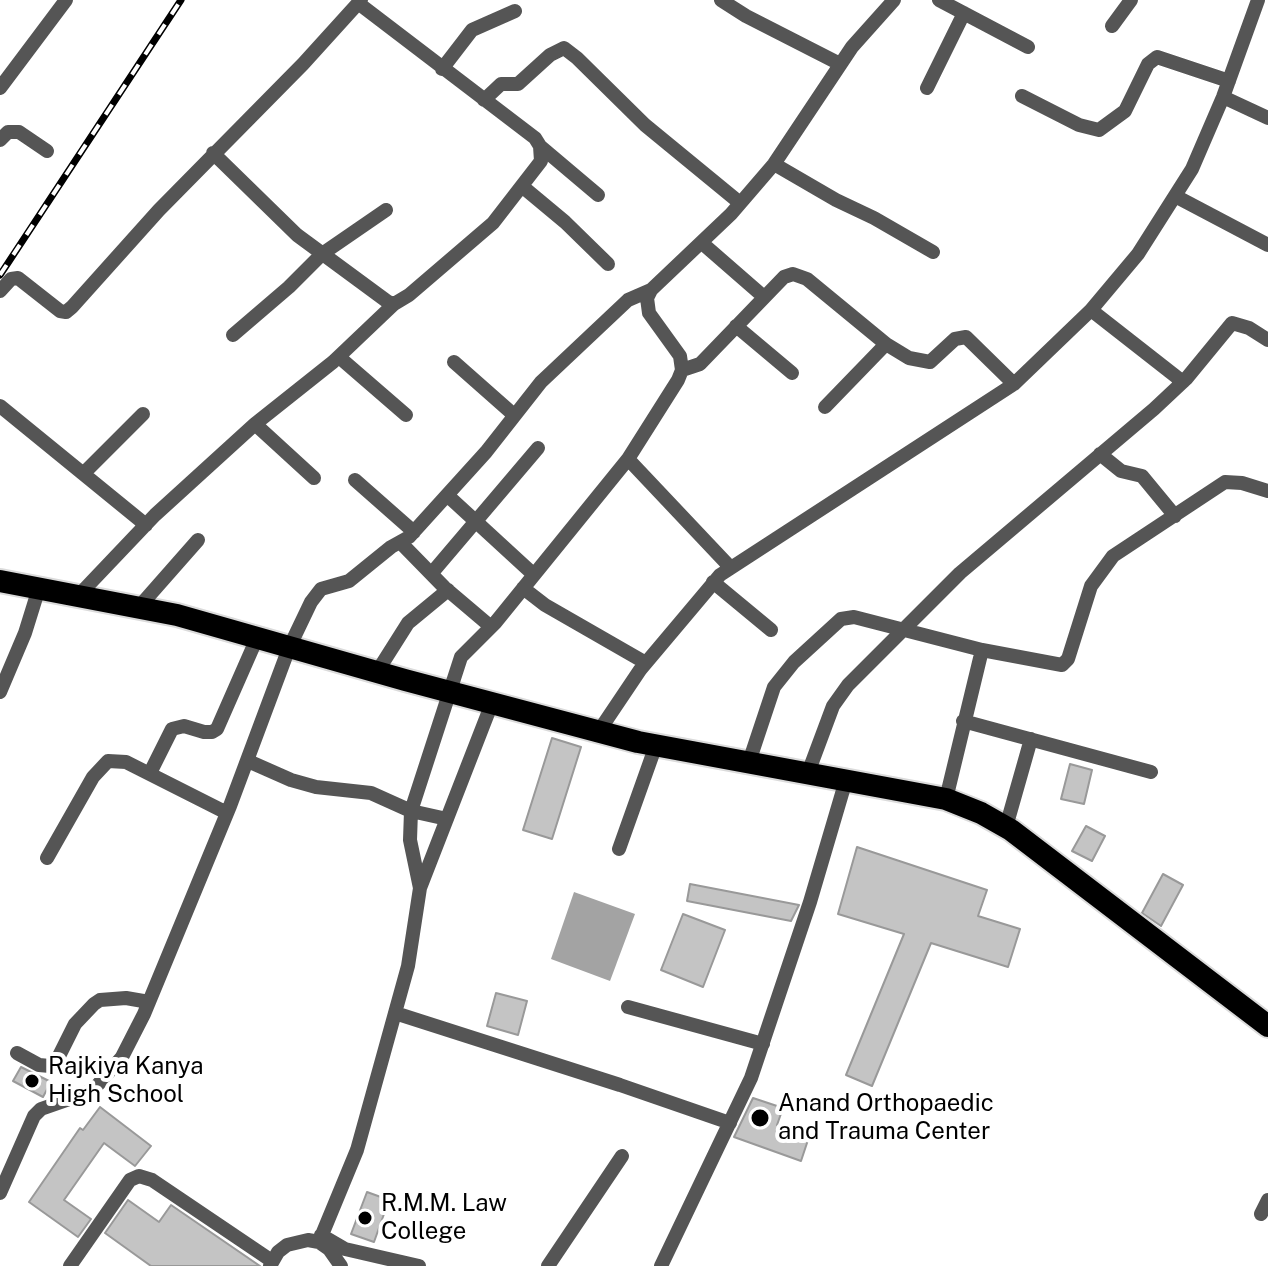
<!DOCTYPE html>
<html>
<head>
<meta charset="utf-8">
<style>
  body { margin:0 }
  canvas { display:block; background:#fff }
</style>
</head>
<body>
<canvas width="1268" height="1266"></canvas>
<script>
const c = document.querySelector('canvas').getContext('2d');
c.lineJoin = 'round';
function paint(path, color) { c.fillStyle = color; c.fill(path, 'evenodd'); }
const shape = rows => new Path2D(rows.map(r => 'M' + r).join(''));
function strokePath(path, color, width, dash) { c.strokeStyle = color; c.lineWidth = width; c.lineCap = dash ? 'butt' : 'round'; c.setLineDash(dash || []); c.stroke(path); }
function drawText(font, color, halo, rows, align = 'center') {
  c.font = font + ' "Public Sans",sans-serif'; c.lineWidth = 8; c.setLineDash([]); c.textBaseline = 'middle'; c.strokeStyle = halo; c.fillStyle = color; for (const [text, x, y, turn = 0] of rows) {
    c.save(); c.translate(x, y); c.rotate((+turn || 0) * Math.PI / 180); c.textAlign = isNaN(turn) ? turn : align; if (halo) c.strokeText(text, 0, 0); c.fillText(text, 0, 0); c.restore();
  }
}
paint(shape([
  [574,892,635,914,610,981,551,959]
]), '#a3a3a3');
const building = shape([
  [552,738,581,747,552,839,523,830,552,738],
  [1070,764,1092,770,1084,804,1061,799,1070,764],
  [1086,826,1105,836,1092,861,1072,851,1086,826],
  [857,847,987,890,978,916,1020,929,1008,967,931,943,872,1086,846,1075,904,934,838,914,857,847],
  [1163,874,1183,885,1161,926,1142,913,1163,874],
  [690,884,799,905,791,921,687,901,690,884],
  [683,914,725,930,703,987,661,970,683,914],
  [496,993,527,1001,518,1035,487,1026,496,993],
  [21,1067,51,1082,43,1097,13,1081,21,1067],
  [753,1098,783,1108,777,1125,809,1137,801,1161,734,1137,753,1098],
  [100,1107,151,1146,135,1166,104,1143,64,1200,91,1219,78,1237,29,1202,80,1128,83,1130,100,1107],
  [367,1192,389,1200,374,1242,351,1234,367,1192],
  [128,1200,159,1222,171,1205,260,1266,151,1266,105,1233,128,1200]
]);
paint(building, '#c4c4c4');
strokePath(building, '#999', 2);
const highway = shape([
  [0,581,177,615,405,680,638,742,946,799,981,813,1011,830,1268,1026]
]);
strokePath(highway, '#dbdbdb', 26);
strokePath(shape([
  [721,0,746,16,840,64],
  [939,0,1028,47],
  [1112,26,1131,0],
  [442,69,472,30,515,11],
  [0,88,66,0],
  [927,88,964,13],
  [1022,96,1079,125,1099,130,1125,111,1148,64,1157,57,1229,81],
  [1223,97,1268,118],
  [484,100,501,84,518,84,550,55,564,48,577,58,645,125,740,203],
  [0,140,8,132,19,132,47,151],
  [540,146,598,195],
  [213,153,297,235,388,302,394,304,409,295,493,223,541,161,540,146,535,138,358,3],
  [774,164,836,200,874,218,933,252],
  [523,187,565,222,608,264],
  [1177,197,1268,245],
  [702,243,764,297],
  [0,291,11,279,18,278,60,311,66,312,72,307,159,210,303,64,361,0],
  [1091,310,1183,382],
  [736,326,792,373],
  [233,335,289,287,322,254,386,210],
  [339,357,406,415],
  [454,362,514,415],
  [682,370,700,364,784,277,793,274,807,279,886,344,909,358,930,362,955,339,966,337,1014,384],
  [0,406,146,525],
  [825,407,886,344],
  [255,424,314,478],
  [1100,454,1121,471,1142,476,1175,516],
  [628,459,730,567],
  [84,473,143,414],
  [355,480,414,532],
  [447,495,533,574],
  [401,543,444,587,490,626],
  [431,574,538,448],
  [713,582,771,630],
  [523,588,545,605,646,663],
  [78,596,155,515,255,424,333,362,394,304],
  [139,607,198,540],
  [377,672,408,623,448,590],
  [0,692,25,633,39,588],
  [963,721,1151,772],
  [599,731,640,670,720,575,1014,384,1091,310,1138,254,1192,169,1223,97,1258,0],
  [248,761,291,780,316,787,371,793,411,811,447,819],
  [749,762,774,687,794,662,841,619,854,617,982,650,1062,665,1068,659,1091,586,1113,556,1225,482,1242,483,1268,491],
  [150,773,172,729,184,726,204,732,212,732,217,729,257,638],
  [808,773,833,706,848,685,960,573,1154,409,1186,379,1232,323,1249,328,1268,340],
  [946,799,982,650],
  [1006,827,1031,739],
  [619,849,656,745],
  [47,858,93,777,108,761,126,762,227,813],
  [420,888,492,703],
  [628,1007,763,1044],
  [395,1013,620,1085,730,1123],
  [17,1053,39,1065,50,1066,58,1058,75,1024,94,1004,100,1000,126,998,149,1002],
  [0,1193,34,1116,41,1109,84,1094,95,1088,122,1057,144,1014,230,806,289,648,311,602,321,589,349,581,391,547,409,537,486,452,541,382,628,300,651,290],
  [1261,1214,1268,1200],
  [321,1235,345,1249,419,1266],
  [319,1242,357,1150,408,966,420,888,410,840,411,811,461,657,495,623,628,459,678,380,682,370,680,356,649,313,647,298,651,290,731,214,774,164,852,47,894,0],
  [70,1266,130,1180,139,1176,152,1180,272,1261],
  [270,1266,278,1252,287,1245,308,1240,319,1242,329,1249,341,1266],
  [548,1266,622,1156],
  [661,1266,751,1078,810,902,846,780]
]), '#555', 14);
strokePath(highway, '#000', 22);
const rail = shape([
  [0,275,181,0]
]);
strokePath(rail, '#000', 7);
strokePath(rail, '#fff', 4, [12]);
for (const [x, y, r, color] of [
  [32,1081,8,"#000"],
  [760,1118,10,"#000"],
  [365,1218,8,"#000"]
]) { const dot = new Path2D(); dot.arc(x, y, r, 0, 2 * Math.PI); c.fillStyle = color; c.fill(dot); strokePath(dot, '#fff', 3); }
drawText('24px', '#000', '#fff', [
  ["Rajkiya Kanya",48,1067],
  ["High School",48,1095],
  ["Anand Orthopaedic",778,1104],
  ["and Trauma Center",778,1132],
  ["R.M.M. Law",381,1204],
  ["College",381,1232]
], 'left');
</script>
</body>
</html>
